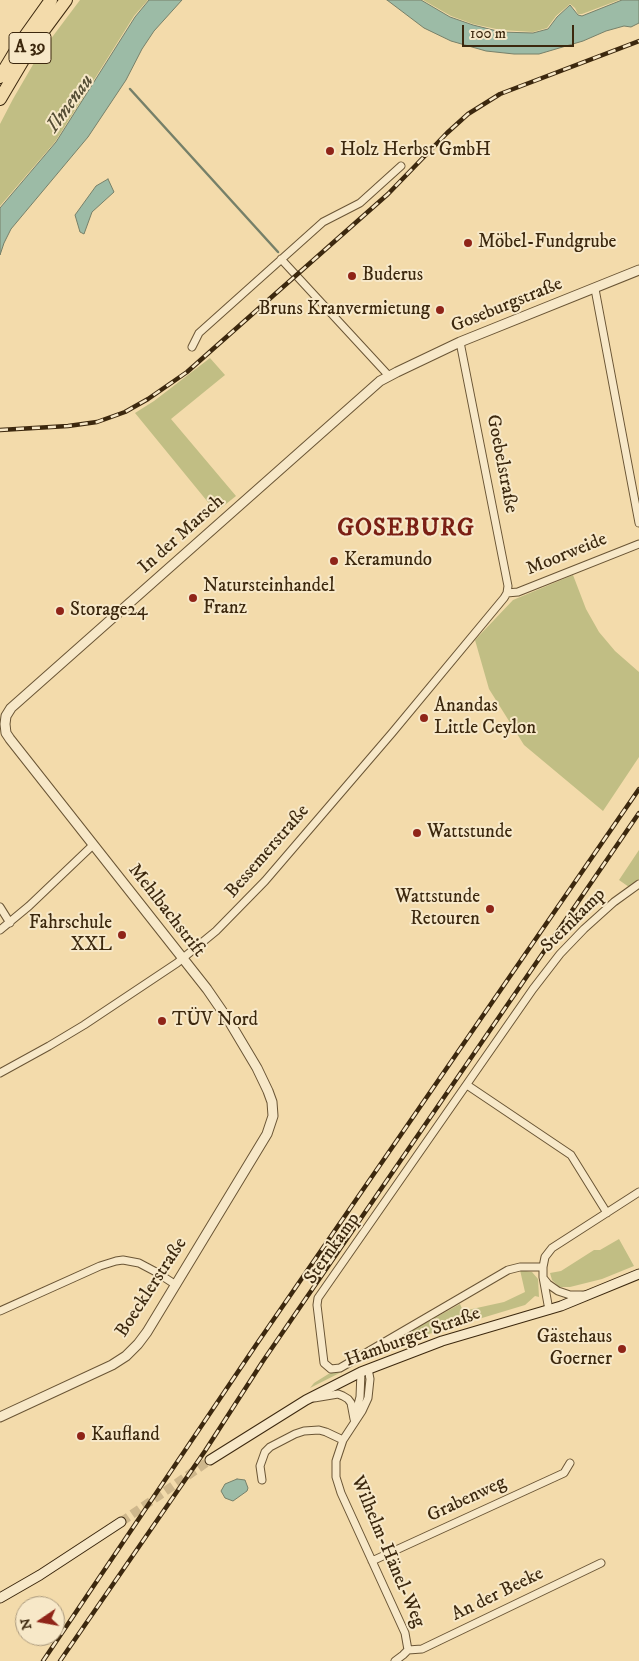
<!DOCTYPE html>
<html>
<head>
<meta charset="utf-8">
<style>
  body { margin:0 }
  #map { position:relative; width:639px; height:1661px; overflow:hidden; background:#f3dbab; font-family:"IM FELL DW Pica",serif }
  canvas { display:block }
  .north { position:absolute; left:15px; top:1596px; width:50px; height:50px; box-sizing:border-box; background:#f7e8c8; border:1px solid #ac9b7e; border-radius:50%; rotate:258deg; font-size:14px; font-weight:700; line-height:20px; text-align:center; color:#3c280e }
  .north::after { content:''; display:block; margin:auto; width:18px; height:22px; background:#8f2418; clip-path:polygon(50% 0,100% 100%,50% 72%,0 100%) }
  .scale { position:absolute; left:462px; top:25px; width:112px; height:22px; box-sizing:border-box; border:2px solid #3c280e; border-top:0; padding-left:6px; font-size:15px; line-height:18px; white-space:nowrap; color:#3c280e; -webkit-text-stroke:4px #f7e8c8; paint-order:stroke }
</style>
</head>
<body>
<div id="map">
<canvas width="639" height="1661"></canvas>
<div class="north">N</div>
<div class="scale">100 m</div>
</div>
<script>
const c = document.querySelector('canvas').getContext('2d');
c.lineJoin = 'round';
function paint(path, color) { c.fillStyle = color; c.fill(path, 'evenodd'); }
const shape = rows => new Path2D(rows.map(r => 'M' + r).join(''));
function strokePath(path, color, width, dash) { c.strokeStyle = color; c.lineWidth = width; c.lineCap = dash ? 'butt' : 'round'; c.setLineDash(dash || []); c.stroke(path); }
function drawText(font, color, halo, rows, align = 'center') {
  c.font = font + ' "IM FELL DW Pica",serif'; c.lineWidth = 4; c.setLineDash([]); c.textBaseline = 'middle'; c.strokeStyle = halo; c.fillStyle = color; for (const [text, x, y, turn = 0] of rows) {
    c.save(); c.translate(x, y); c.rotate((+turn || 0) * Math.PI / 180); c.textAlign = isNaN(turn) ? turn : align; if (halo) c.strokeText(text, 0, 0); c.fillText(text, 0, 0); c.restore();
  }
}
paint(shape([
  [80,0,148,0,134,16,55,142,0,206,0,124,13,99,38,56],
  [423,0,619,0,582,14,578,14,575,8,570,4,556,16,547,28,533,32,501,30,473,24,451,16],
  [210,358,225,375,171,419,236,496,216,512,135,413,154,401],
  [573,575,586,609,599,632,615,651,639,672,639,757,603,811,524,745,489,689,475,640,513,600],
  [639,850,639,879,629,887,619,880],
  [619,1239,634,1266,602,1279,570,1287,559,1287,552,1280,550,1273,561,1271,594,1250,600,1250],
  [520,1270,532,1272,538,1279,539,1297,535,1296,525,1305,429,1334,375,1355,310,1388,314,1383,330,1373,335,1373,460,1304,463,1311,504,1302,525,1292]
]), '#c1be84');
const water = shape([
  [149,0,182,0,154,31,142,49,126,80,88,137,11,229,4,243,0,255,0,208,56,142,135,17,149,0],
  [387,0,421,0,450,17,473,25,501,32,533,33,548,29,557,17,570,5,578,15,582,16,622,0,639,0,639,23,631,27,624,26,606,31,583,41,539,54,514,54,486,51,451,41,424,28,387,0],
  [108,179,114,192,92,212,84,234,80,232,75,215,96,186,108,179],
  [237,1479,245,1480,248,1488,247,1491,233,1501,225,1498,221,1491,225,1484,237,1479]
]);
paint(water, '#9cbba6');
strokePath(water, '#768069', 1);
strokePath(shape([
  [130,89,278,252]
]), '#768069', 2.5);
strokePath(shape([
  [121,1522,210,1460]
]), '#ceb78c', 9, [9, 4.5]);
const minor = shape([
  [281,259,389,376],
  [595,289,639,523],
  [192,347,199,333,323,222,360,203,401,166],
  [507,593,518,592,639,544],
  [0,907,10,923],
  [0,930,29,906,93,845],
  [0,1073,49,1046,84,1025,177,963,216,931,265,881,392,733,504,598,507,593,508,586,460,342],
  [467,1085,571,1155,607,1213],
  [543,1267,520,1267,508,1270,340,1368,331,1369,324,1363,317,1305,318,1298,533,989,560,954,584,929,614,902,639,884],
  [544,1279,548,1284,558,1291,570,1295,586,1295],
  [549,1310,543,1277,543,1267,545,1257,552,1248,639,1192],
  [0,1311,100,1266,116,1261,123,1260,139,1263,156,1272,176,1285],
  [368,1369,370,1379,368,1398,362,1411,343,1440,336,1461,336,1477,341,1493,405,1633,408,1650,403,1655,395,1661],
  [314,1398,338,1394,343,1396,348,1399,351,1403,354,1419],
  [355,1416,360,1397,361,1372],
  [262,1480,260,1466,265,1452,270,1447,295,1434,304,1431,319,1430,326,1432,343,1440],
  [372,1561,564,1473,570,1463],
  [408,1650,422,1649,601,1563]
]);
const tertiary = shape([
  [0,1417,112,1365,126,1356,138,1344,147,1332,267,1134,273,1116,272,1102,268,1091,257,1068,229,1021,207,989,10,739,6,733,5,724,6,716,11,708,380,381,397,372,460,342,639,270]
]);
const secondary = shape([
  [210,1460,306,1400,361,1372,442,1341,561,1306,639,1274],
  [0,1598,40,1575,121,1522]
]);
const motorway = shape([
  [0,77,21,42,51,0],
  [0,99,29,50,66,0]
]);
strokePath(minor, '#6a5535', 9);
strokePath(tertiary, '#6a5535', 11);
strokePath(secondary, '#3c280e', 11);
strokePath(motorway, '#3c280e', 14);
strokePath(minor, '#f7e8c8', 7);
strokePath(tertiary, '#f7e8c8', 9);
strokePath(secondary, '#f7e8c8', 9);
strokePath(motorway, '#f3dbab', 12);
const rail = shape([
  [0,430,68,426,97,422,125,412,148,399,187,372,388,194,447,133,468,114,500,94,639,41],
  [43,1661,256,1345,639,789],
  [60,1661,205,1451,263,1361,639,813]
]);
strokePath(rail, '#3c280e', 4.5);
strokePath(rail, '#f7e8c8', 2.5, [8]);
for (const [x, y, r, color] of [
  [330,151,5,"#8f2418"],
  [468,243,5,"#8f2418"],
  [352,276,5,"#8f2418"],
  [440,310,5,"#8f2418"],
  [334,561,5,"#8f2418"],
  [193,598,5,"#8f2418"],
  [60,611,5,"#8f2418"],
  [424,718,5,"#8f2418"],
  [417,833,5,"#8f2418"],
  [490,909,5,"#8f2418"],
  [122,935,5,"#8f2418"],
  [162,1021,5,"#8f2418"],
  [622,1349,5,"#8f2418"],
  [81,1436,5,"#8f2418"]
]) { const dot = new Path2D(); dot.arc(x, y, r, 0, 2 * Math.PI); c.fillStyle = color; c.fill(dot); strokePath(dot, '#f7e8c8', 2); }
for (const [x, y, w] of [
  [30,48,42]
]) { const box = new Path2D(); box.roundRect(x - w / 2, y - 15.5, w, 31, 4); c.fillStyle = '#f7e8c8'; c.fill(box); strokePath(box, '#3c280e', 1); }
drawText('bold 18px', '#3c280e', null, [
  ["A 39",30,48]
]);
drawText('19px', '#3c280e', '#f7e8c8', [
  ["Holz Herbst GmbH",340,151],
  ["Möbel-Fundgrube",478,243],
  ["Buderus",362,276],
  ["Bruns Kranvermietung",430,310,"right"],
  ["Keramundo",344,561],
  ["Natursteinhandel",203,587],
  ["Franz",203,609],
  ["Storage24",70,611],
  ["Anandas",434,707],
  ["Little Ceylon",434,729],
  ["Wattstunde",427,833],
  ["Wattstunde",480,898,"right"],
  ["Retouren",480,920,"right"],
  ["Fahrschule",112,924,"right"],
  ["XXL",112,946,"right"],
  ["TÜV Nord",172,1021],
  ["Gästehaus",612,1338,"right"],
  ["Goerner",612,1360,"right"],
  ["Kaufland",91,1436]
], 'left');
drawText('19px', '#3c280e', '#f7e8c8', [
  ["Goseburgstraße",507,306,-22],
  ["Goebelstraße",501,464,79],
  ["In der Marsch",182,535,-42],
  ["Moorweide",567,555,-22],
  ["Bessemerstraße",268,852,-49],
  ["Mehlbachstrift",166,911,52],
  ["Sternkamp",574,921,-45],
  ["Sternkamp",333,1249,-55],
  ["Boecklerstraße",152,1288,-57],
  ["Hamburger Straße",413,1338,-20],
  ["Grabenweg",467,1500,-25],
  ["Wilhelm-Hänel-Weg",387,1552,67],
  ["An der Beeke",498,1595,-26]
]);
drawText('italic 20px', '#544d34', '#f7e8c8', [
  ["Ilmenau",71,104,-54]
]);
c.letterSpacing = '1px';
drawText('bold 24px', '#7a1f14', '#f7e8c8', [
  ["GOSEBURG",406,530]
]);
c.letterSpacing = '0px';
</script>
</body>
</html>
